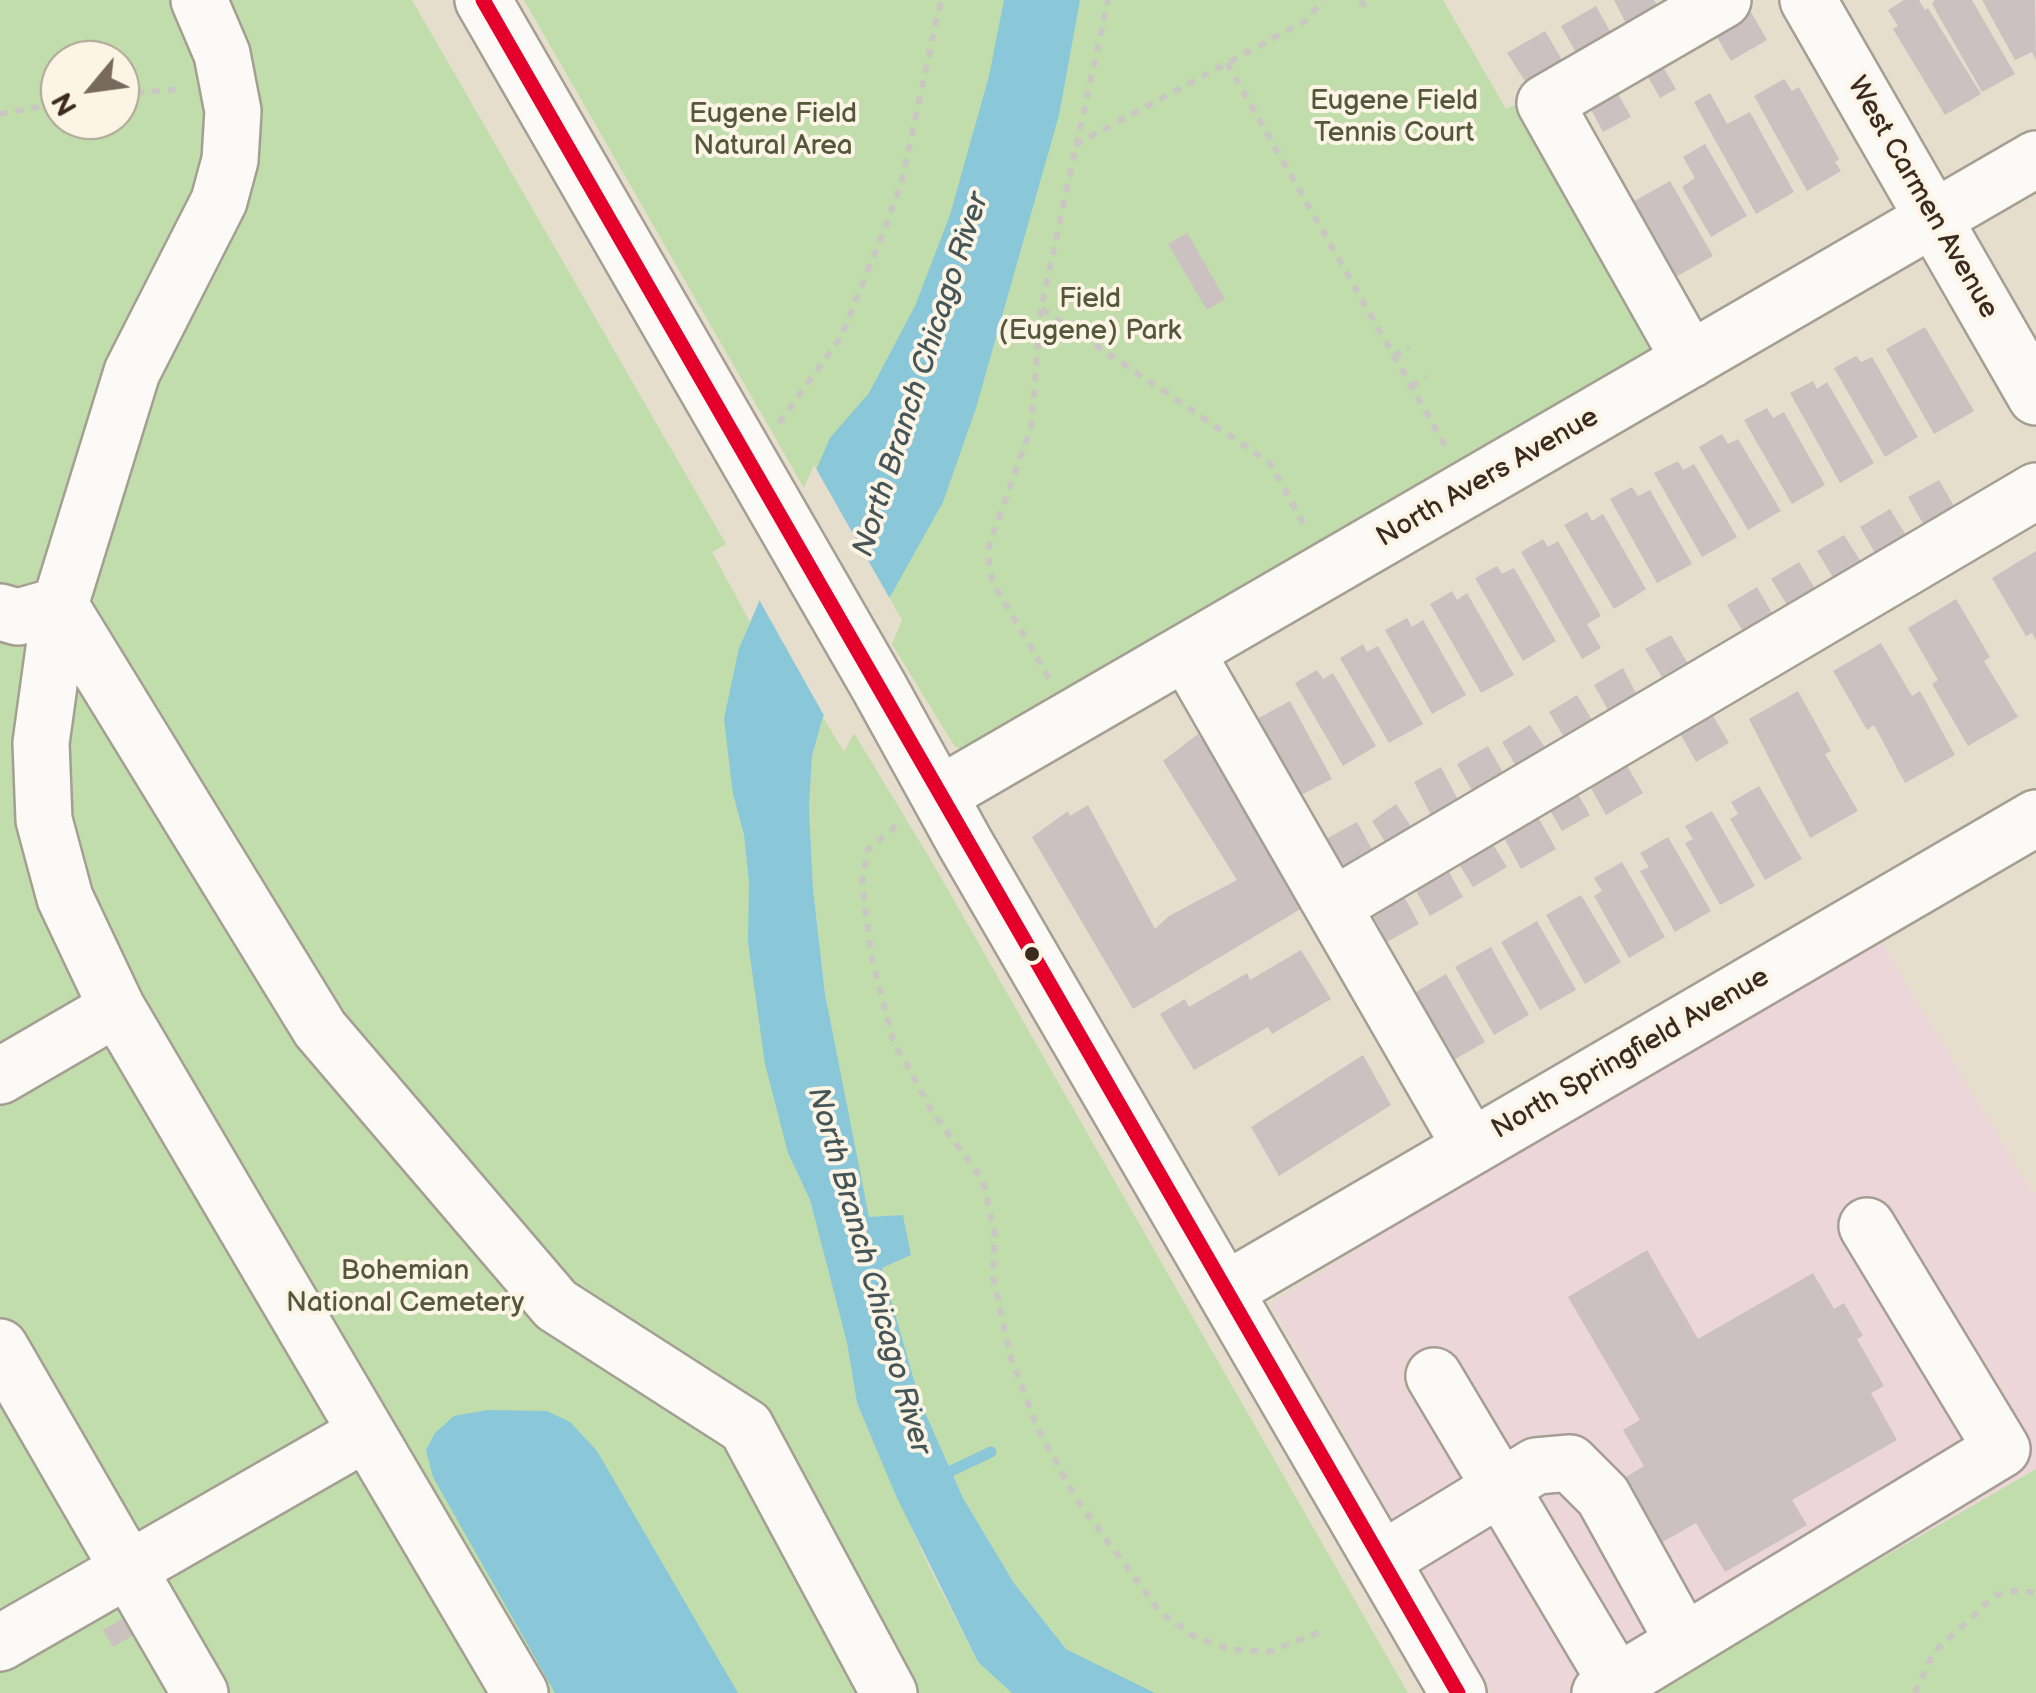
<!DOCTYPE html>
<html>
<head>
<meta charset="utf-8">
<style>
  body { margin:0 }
  #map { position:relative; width:2036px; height:1693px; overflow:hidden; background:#e6decc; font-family:"Balsamiq Sans",sans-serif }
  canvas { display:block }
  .north { position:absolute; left:40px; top:40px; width:100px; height:100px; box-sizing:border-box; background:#fcf5e5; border:2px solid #afa495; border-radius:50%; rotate:241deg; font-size:28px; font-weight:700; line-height:40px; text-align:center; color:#3b2a1e }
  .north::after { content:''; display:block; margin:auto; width:35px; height:45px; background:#77695b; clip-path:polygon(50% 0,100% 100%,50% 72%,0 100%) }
</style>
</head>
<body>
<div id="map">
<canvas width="2036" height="1693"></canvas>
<div class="north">N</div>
</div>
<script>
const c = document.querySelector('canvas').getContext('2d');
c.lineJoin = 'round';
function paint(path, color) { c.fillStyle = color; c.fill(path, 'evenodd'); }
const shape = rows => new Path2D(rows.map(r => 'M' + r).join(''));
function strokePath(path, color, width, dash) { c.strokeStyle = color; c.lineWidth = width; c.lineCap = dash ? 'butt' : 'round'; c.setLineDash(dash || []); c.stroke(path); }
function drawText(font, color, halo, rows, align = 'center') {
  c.font = font + ' "Balsamiq Sans",sans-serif'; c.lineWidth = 8; c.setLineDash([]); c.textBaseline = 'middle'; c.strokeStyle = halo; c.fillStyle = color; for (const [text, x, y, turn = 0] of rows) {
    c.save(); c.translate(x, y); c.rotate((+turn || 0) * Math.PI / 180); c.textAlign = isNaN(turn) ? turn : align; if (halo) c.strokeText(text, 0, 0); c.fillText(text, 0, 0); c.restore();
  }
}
paint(shape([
  [1871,925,2032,1192,2036,1191,2036,1469,1648,1693,1491,1693,1271,1304]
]), '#ecd6d9');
paint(shape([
  [0,0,412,0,726,544,712,552,750,622,739,648,733,794,744,835,788,1153,810,1200,847,1343,857,1403,927,1563,978,1662,1012,1693,0,1693],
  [60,60,120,60,120,120,60,120],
  [524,0,1443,0,1506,109,1519,103,1659,346,964,749,955,747,892,644,902,620,814,466,804,488],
  [823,717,844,752,854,733,932,862,1408,1693,1155,1693,1066,1649,1014,1583,963,1498,920,1401,882,1268,911,1255,903,1215,869,1218,852,1147,825,994,813,889,809,808,812,756],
  [2036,1469,2036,1693,1648,1693]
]), '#c0ddab');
paint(shape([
  [1004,0,1080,0,1059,115,976,408,943,502,823,717,812,756,809,808,813,889,825,994,869,1217,903,1215,911,1255,882,1268,920,1401,963,1498,1014,1583,1066,1649,1155,1693,1012,1693,978,1662,897,1498,857,1403,847,1343,810,1200,788,1153,765,1064,748,942,749,882,744,835,733,794,724,719,739,648,830,438,869,393,915,306,950,215,989,76],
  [488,1410,547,1411,570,1422,597,1451,738,1693,555,1693,433,1477,426,1450,435,1433,454,1416]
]), '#89c7d9');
paint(shape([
  [814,465,894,606,827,721,757,596]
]), '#e6decc');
strokePath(shape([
  [938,1477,991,1452]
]), '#89c7d9', 11);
paint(shape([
  [1614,0,1654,0,1663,15,1631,33],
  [1904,0,1919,0,1925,10,1928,8,1981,94,1945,115,1893,29,1898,26,1888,10],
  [1935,0,1972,0,2015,74,1982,92,1932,4],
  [1982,0,2035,0,2036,60,2032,52,2015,60],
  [1596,6,1615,40,1581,61,1561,26],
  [1748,7,1767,40,1731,61,1711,27],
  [1545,31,1568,70,1532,92,1507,53],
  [1659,60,1676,89,1660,98,1643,68],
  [1784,79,1792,91,1799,87,1839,159,1835,162,1841,171,1807,191,1754,96],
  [1614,87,1631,117,1603,132,1587,102],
  [1710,93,1727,124,1750,112,1794,192,1756,214,1694,102],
  [1705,144,1747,216,1711,237,1682,187,1695,178,1683,157],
  [1670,181,1713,256,1672,279,1629,204],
  [1187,233,1225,299,1207,310,1168,244],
  [1925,327,1974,411,1934,434,1886,349],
  [1856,356,1861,362,1872,357,1918,437,1885,457,1834,368],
  [1813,381,1817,389,1827,382,1874,463,1840,483,1790,393],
  [1767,408,1773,418,1784,412,1825,485,1792,504,1744,420],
  [1722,434,1728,444,1738,439,1781,511,1748,530,1699,447],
  [1678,461,1683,470,1694,464,1737,537,1702,557,1654,473],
  [1939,480,1958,513,1927,531,1908,497],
  [1632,487,1638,496,1650,490,1692,564,1657,583,1610,499],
  [1890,509,1909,540,1878,558,1860,527],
  [1587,512,1592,521,1603,514,1646,589,1614,609,1564,525],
  [1844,535,1865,568,1837,584,1817,551],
  [1543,539,1548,547,1558,541,1601,616,1587,624,1601,648,1582,659,1521,552],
  [2036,551,2036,640,2032,633,2026,636,1992,578],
  [1799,562,1817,592,1789,608,1771,579],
  [1497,566,1502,574,1514,568,1556,641,1523,661,1475,578],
  [1757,587,1775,618,1745,635,1727,605],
  [1452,591,1457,600,1467,593,1514,675,1481,693,1430,604],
  [1956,599,1990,657,1984,661,2018,717,1968,746,1932,684,1938,680,1908,628],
  [1407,618,1412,627,1423,620,1466,695,1432,714,1385,630],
  [1671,635,1690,667,1665,682,1645,649],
  [1881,643,1912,696,1920,691,1955,755,1905,783,1874,725,1867,730,1833,671],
  [1363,644,1367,652,1378,646,1423,724,1389,743,1340,658],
  [1623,668,1640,701,1612,717,1594,685],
  [1317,670,1323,679,1333,673,1376,746,1343,766,1295,683],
  [1798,691,1831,751,1825,754,1858,811,1810,838,1749,719],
  [1577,695,1595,725,1567,742,1549,712],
  [1290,701,1332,779,1297,797,1255,720],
  [1709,709,1729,743,1696,762,1677,728],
  [1530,725,1548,752,1519,771,1502,742],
  [1218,729,1319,898,1133,1009,1032,837,1068,811,1070,816,1088,805,1155,929,1169,916,1237,880,1163,761,1198,734,1201,739],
  [1488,746,1506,778,1475,796,1457,764],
  [1623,759,1643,793,1606,815,1587,781],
  [1441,767,1458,800,1431,815,1414,782],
  [1572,784,1590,815,1562,831,1544,800],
  [1759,786,1802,859,1765,880,1730,819,1738,814,1731,802],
  [1396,804,1414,831,1389,848,1372,821],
  [1534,810,1556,849,1521,869,1499,829],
  [1712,811,1755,886,1720,905,1685,843,1693,839,1685,826],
  [1357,822,1375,855,1342,873,1324,840],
  [1488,836,1507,867,1473,887,1454,856],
  [1668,837,1711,911,1675,932,1640,871,1649,867,1640,853],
  [1622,862,1665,937,1629,958,1594,896,1602,891,1594,878],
  [1444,863,1463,897,1430,916,1411,882],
  [1400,889,1419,924,1387,942,1368,906],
  [1581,895,1621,962,1585,984,1546,915],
  [1537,921,1576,990,1540,1010,1501,942],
  [1491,947,1529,1015,1494,1035,1455,967],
  [1301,950,1331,999,1272,1034,1268,1027,1194,1070,1160,1014,1185,999,1189,1007,1247,973,1250,980],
  [1446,974,1485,1042,1450,1062,1411,995],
  [1363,1055,1391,1105,1279,1176,1251,1127],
  [1647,1250,1698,1339,1813,1273,1834,1309,1844,1303,1863,1336,1857,1339,1884,1386,1871,1393,1897,1440,1792,1500,1807,1525,1725,1572,1696,1523,1654,1547,1616,1483,1644,1466,1623,1430,1640,1420,1568,1297],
  [127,1616,137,1633,113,1647,103,1630]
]), '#cbc1c0');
const minor = shape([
  [199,0,222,54,233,111,230,160,219,201,132,372,60,605,41,743,44,820,65,898,117,1008,520,1693],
  [1808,0,2036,397],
  [1690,360,1545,103,1723,0],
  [0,612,18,617,60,605,320,1029,556,1305,746,1427,889,1693],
  [1186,652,1471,1147],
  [939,795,2036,159],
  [1333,906,2036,491],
  [0,1076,117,1008],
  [1226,1290,2036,818],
  [0,1347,200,1693],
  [1434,1376,1617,1683],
  [1382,1560,1536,1466,1570,1463,1603,1496,1684,1642],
  [0,1643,366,1433],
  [1600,1693,2002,1449,1867,1226]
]);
const major = shape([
  [483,0,879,687,965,843,1458,1693]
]);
strokePath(minor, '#a59e92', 60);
strokePath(major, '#a59e92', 60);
strokePath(shape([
  [1361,0,1366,8],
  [1227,63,1447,449],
  [120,94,182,89],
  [0,114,60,103],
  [1075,145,1307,20,1323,0],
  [1042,309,1270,463,1307,530],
  [1394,356,1409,347],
  [1411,386,1426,377],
  [779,423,841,337,879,243,901,184,941,0],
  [1049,678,996,588,989,571,989,546,1031,427,1041,308,1108,0],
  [896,826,868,849,862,883,871,954,893,1040,933,1113,983,1180,995,1235,993,1277,1011,1358,1037,1427,1077,1500,1161,1613,1194,1636,1228,1649,1268,1652,1323,1631],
  [1915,1693,1934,1652,1996,1595,2019,1590,2036,1593]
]), '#cac7c3', 6, [8, 8]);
strokePath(minor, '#fbfaf7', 55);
strokePath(major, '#fbfaf7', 55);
strokePath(shape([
  [483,0,1458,1693]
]), '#e4002b', 15);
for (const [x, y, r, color] of [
  [1032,954,9,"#3b2a1e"]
]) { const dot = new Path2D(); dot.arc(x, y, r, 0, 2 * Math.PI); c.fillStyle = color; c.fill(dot); strokePath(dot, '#fcf5e5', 4); }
drawText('28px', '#54573a', '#fcf5e5', [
  ["Eugene Field",1394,102],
  ["Tennis Court",1394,134],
  ["Eugene Field",773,115],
  ["Natural Area",773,147],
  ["Field",1090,300],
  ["(Eugene) Park",1090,332],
  ["Bohemian",405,1272],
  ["National Cemetery",405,1304]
]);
drawText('28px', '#3b2a1e', '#fcf5e5', [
  ["West Carmen Avenue",1922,198,60],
  ["North Avers Avenue",1488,478,-30],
  ["North Springfield Avenue",1631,1054,-30]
]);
drawText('italic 30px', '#465658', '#fcf5e5', [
  ["North Branch Chicago River",922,375,-72],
  ["North Branch Chicago River",868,1271,74]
]);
</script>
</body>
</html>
